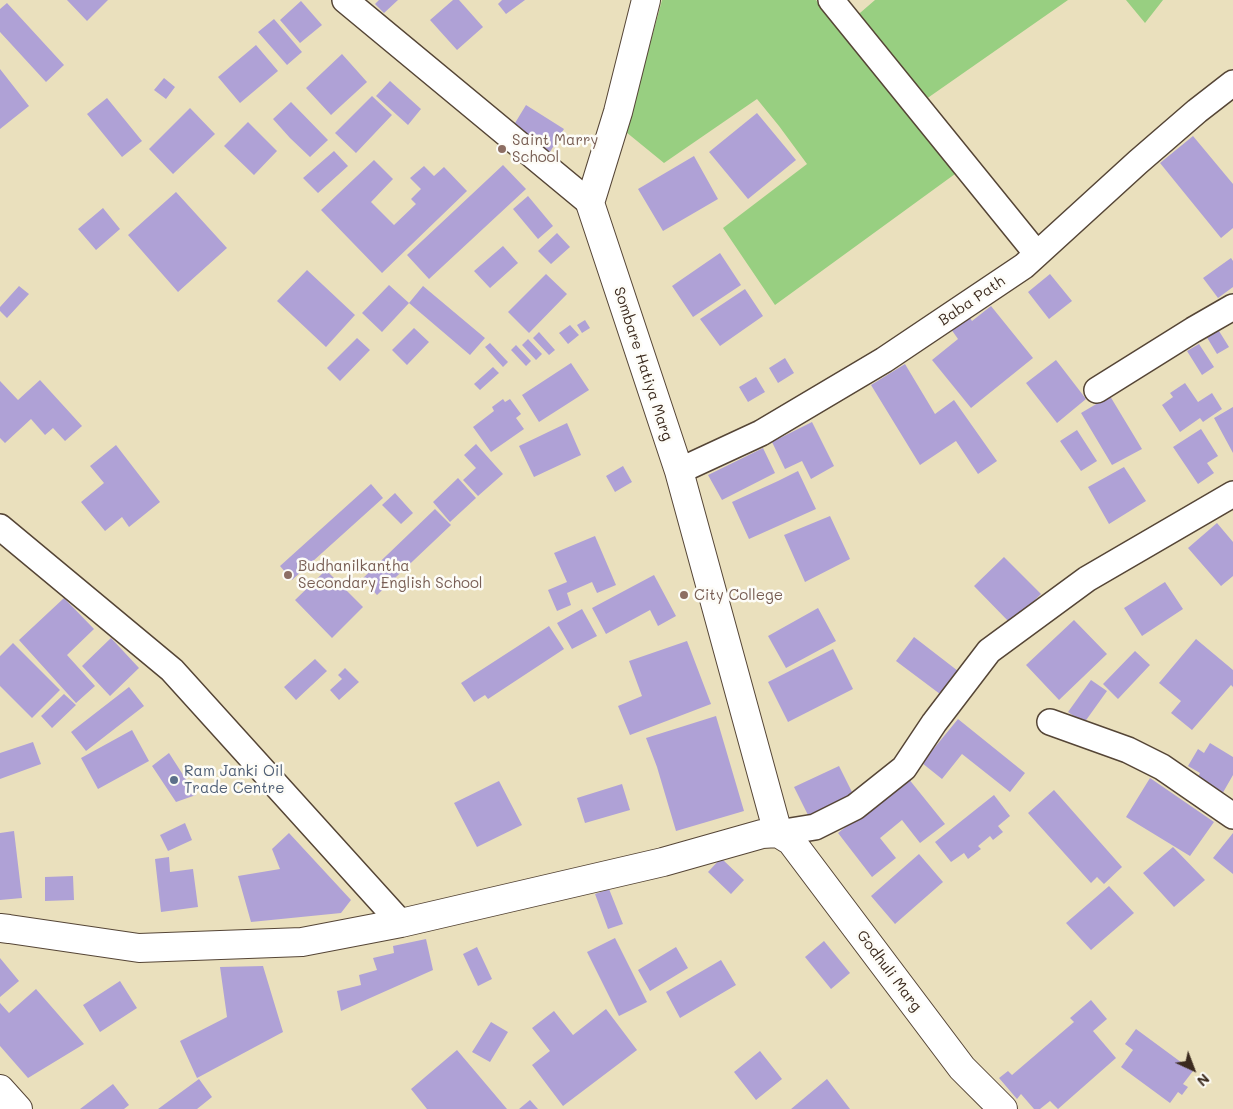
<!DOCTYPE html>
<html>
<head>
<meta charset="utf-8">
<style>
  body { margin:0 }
  #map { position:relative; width:1233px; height:1109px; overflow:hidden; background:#eae0bd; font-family:Mali,sans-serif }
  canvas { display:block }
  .north { position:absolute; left:1168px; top:1044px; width:50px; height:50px; -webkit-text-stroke:4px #fdfcf7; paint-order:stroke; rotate:137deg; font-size:14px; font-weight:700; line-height:20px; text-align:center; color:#3b2a1e }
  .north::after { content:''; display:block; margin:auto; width:18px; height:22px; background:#3b2a1e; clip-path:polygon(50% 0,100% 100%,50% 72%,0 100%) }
</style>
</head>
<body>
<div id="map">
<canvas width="1233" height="1109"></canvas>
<div class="north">N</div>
</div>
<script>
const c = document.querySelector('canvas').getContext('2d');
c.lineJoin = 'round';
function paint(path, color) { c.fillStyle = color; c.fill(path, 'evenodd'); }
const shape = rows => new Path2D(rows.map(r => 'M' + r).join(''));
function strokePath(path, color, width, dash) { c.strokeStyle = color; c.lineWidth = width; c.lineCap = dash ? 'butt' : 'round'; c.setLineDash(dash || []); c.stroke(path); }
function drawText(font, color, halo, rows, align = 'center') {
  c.font = font + ' Mali,sans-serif'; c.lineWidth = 5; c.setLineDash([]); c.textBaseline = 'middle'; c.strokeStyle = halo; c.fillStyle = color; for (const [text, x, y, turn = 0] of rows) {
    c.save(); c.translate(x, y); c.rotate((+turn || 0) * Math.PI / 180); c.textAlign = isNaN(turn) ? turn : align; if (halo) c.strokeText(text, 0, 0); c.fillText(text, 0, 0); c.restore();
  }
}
paint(shape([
  [662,0,816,0,955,174,775,305,723,228,807,164,779,126,757,99,664,163,626,132],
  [875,0,1068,0,919,104,853,19],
  [1126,0,1163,0,1145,23]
]), '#98cf81');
paint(shape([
  [67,0,108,0,87,21],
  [379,0,398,0,384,13,375,4],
  [453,0,459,0,483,27,457,50,430,20],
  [502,0,525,0,506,14,498,4],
  [301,1,322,25,300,43,280,20],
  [7,3,64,65,46,82,0,32,0,9],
  [274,19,302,52,287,65,258,32],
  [256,45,278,71,240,103,218,77],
  [342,54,367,82,331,115,306,88],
  [0,69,29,106,0,129],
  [164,78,175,87,166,99,154,90],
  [390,81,421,109,408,125,376,96],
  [372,96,392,115,356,153,335,133],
  [107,98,142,141,122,157,87,114],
  [291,102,328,140,310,157,290,138,273,119],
  [526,105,564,129,550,152,512,128],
  [190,108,215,134,173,174,149,149],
  [757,113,796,160,748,199,709,152],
  [248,122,277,151,254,175,224,146],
  [1193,136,1233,184,1233,228,1221,238,1160,163],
  [334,151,348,166,318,193,303,178],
  [694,156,718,199,663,231,638,189],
  [374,160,393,179,371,202,394,225,416,204,411,199,421,189,410,178,424,166,434,176,444,167,467,191,382,273,321,210],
  [503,165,526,189,429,279,407,255],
  [176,192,227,248,178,292,128,235],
  [528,196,553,226,538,239,513,209],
  [103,208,120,229,96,250,78,229],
  [557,233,570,247,551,264,538,251],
  [503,246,518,263,490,288,474,271],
  [720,253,741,285,693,317,672,286],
  [1231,258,1233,261,1233,287,1218,298,1203,278],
  [307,270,355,315,326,347,277,301],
  [546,274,567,294,529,333,508,312],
  [1050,274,1072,301,1049,319,1028,292],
  [389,285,409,303,382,332,362,313],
  [19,286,29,294,7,318,0,311,0,307],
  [423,286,485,338,470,355,409,303],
  [745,289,763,316,720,346,700,319],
  [991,306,1033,358,971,408,932,360,958,339,951,329,968,315,972,321],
  [585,320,590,328,582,333,577,325],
  [1214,323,1229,347,1217,354,1203,331],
  [570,325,579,335,568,344,559,333],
  [414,328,429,342,407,365,392,350],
  [539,332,555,350,549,355,533,338],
  [357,338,370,350,340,381,327,368],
  [528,339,542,354,536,360,522,345],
  [490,343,508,362,503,367,485,347],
  [1199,344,1214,367,1202,375,1187,351],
  [516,345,531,361,526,366,511,350],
  [785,358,794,373,778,383,769,368],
  [1056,360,1086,399,1057,423,1026,383],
  [571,363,589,390,539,422,522,395],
  [905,364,935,414,954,400,997,461,978,474,956,441,920,465,871,385],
  [493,367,499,373,480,390,474,384],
  [756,377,765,392,748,402,739,387],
  [40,380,82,426,65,441,53,428,45,435,31,419,5,443,0,438,0,381,18,400],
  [1185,383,1198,402,1212,393,1222,409,1203,422,1200,418,1180,432,1162,405,1173,397,1170,393],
  [1110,396,1142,449,1112,465,1081,413],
  [503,399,505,402,510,399,521,414,516,418,524,429,491,452,473,427,494,411,492,407],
  [1233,407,1233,453,1214,418],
  [812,422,834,466,811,479,802,461,785,469,772,442],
  [567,423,581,455,534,477,519,446],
  [1201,429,1218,456,1207,463,1214,473,1198,484,1173,447],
  [1077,430,1097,461,1081,471,1060,441],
  [476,444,503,474,478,496,463,480,476,468,464,455],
  [116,445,160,502,129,527,122,517,105,531,81,502,104,483,90,466],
  [763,448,775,473,722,500,708,475],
  [623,466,632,482,615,492,606,476],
  [1124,467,1146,501,1109,524,1088,487],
  [798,471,816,509,749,539,732,502,778,481],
  [458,478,476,498,450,522,433,502],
  [371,484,383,498,292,580,280,566],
  [395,493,413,513,401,524,382,505],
  [435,509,451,525,377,595,362,579],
  [830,516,850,559,805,582,784,535],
  [1217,523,1233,542,1233,576,1221,586,1188,548],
  [595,536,616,585,597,593,592,582,567,593,571,605,557,611,548,590,567,582,554,553],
  [1004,557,1041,594,1011,624,974,586],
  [326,570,363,607,332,638,295,600],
  [654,575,676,616,658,626,650,610,606,634,592,608],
  [1165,582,1183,609,1142,636,1124,608],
  [64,598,94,629,67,655,95,686,76,703,19,640],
  [818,608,836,641,786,668,768,636],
  [582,609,597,636,572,649,557,623],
  [1074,620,1107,654,1059,700,1026,665],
  [549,626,564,649,488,699,485,695,474,702,461,683],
  [914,637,958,671,940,694,896,661],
  [111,638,139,668,110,696,82,666],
  [1196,639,1233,670,1233,687,1231,685,1192,730,1171,713,1181,701,1159,683],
  [687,641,711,704,630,735,618,706,642,696,629,661],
  [13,643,60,690,32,718,0,686,0,656],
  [833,649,853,689,788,722,768,682],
  [1135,651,1150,665,1118,699,1103,684],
  [315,659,327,671,296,700,284,687],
  [345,668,359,682,339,700,330,690,342,679,338,675],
  [1091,680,1107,691,1084,723,1068,712],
  [129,687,144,706,86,751,71,732],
  [64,694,76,705,52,728,41,716],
  [716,716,744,811,676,831,657,767,646,738],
  [958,719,1025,773,1010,792,962,754,942,779,922,763],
  [132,730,149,761,98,789,81,758],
  [33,742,41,764,0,779,0,753],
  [1210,743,1233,757,1233,775,1221,796,1196,781,1200,773,1188,766,1198,749,1204,753],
  [169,753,196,795,176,802,152,766],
  [839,766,856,800,811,821,794,787],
  [908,778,945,824,920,843,902,820,880,838,896,858,872,877,838,833],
  [1150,778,1214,822,1190,856,1126,817],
  [499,781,522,825,477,847,454,803],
  [622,784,630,810,585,823,577,798],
  [1054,790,1122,867,1104,884,1097,877,1091,883,1028,813],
  [994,795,1010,816,998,826,1003,832,993,840,990,836,978,846,981,849,968,859,964,853,951,862,935,842],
  [185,823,192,840,168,851,160,835],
  [14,831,22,898,0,900,0,833],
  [289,833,351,900,341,913,251,922,238,876,280,869,272,849],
  [1233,833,1233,874,1213,858],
  [1173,847,1205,880,1174,907,1143,873],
  [919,854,943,882,895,924,871,896],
  [169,857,170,872,193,869,198,907,161,912,155,859],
  [721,858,744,880,731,894,708,872],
  [73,876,74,900,45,901,45,877],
  [1109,886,1134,913,1091,950,1066,923],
  [609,889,623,924,608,929,595,894],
  [615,938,647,1002,619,1016,587,952],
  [426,939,433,970,341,1011,337,991,361,985,359,975,377,970,373,958,394,953,393,946],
  [824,941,850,973,831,989,805,957],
  [477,947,492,979,478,986,463,954],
  [676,947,688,968,650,991,638,970],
  [0,958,19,981,0,997],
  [721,960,736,985,680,1018,666,992],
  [263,966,283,1032,197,1078,180,1041,227,1017,220,967],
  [120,981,137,1008,100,1032,83,1005],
  [36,989,84,1044,28,1078,0,1046,0,1003,9,1013],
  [1091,1000,1107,1019,1093,1031,1116,1058,1058,1109,1050,1101,1040,1109,1034,1109,1021,1094,1017,1099,999,1078,1008,1071,1012,1075,1074,1022,1070,1018],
  [606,1009,637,1050,563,1106,532,1065,550,1051,532,1028,554,1011,573,1035],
  [491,1022,508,1032,490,1062,472,1052],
  [1136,1029,1193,1071,1183,1084,1188,1087,1182,1095,1178,1092,1170,1103,1121,1067,1133,1050,1125,1044],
  [457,1050,507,1109,427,1109,411,1089],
  [760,1051,782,1079,756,1100,734,1072],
  [199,1079,212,1097,197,1109,158,1109],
  [827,1079,850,1109,791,1109],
  [113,1084,129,1105,124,1109,80,1109],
  [530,1100,538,1109,519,1109]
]), '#afa1d6');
const street = shape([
  [345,0,590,203],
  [831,0,1037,254],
  [1097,390,1193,330,1233,307],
  [679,471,761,433,884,360,1024,266,1138,162,1197,111,1233,83],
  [0,527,172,670,401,923],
  [1050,722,1128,750,1162,767,1233,816],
  [778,833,815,827,855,807,904,768,934,723,989,651,1087,579,1233,494]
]);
const secondary = shape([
  [646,0,618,112,590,203,679,471,778,833],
  [778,833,791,841,962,1068,1003,1109],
  [0,928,9,929,139,948,302,942,401,923,663,862,762,834,778,833]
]);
const primary = shape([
  [0,1089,18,1109]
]);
strokePath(street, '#554536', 28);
strokePath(secondary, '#554536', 30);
strokePath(primary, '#554536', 30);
strokePath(street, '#fff', 25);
strokePath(secondary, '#fff', 28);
strokePath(primary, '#fff', 28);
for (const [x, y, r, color] of [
  [502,149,5,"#8d6e63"],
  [288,575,5,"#8d6e63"],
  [684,595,5,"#8d6e63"],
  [174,780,5,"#5c6f8a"]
]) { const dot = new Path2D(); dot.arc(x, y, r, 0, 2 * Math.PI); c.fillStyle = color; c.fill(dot); strokePath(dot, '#fdfcf7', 2); }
drawText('15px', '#785e54', '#fdfcf7', [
  ["Saint Marry",512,140],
  ["School",512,157],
  ["Budhanilkantha",298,566],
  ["Secondary English School",298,583],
  ["City College",694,595]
], 'left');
drawText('15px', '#3b2a1e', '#fdfcf7', [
  ["Baba Path",972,301,-34],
  ["Sombare Hatiya Marg",643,364,72],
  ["Godhuli Marg",889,971,53]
]);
drawText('15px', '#4e5e75', '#fdfcf7', [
  ["Ram Janki Oil",184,771],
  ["Trade Centre",184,788]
], 'left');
</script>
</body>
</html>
